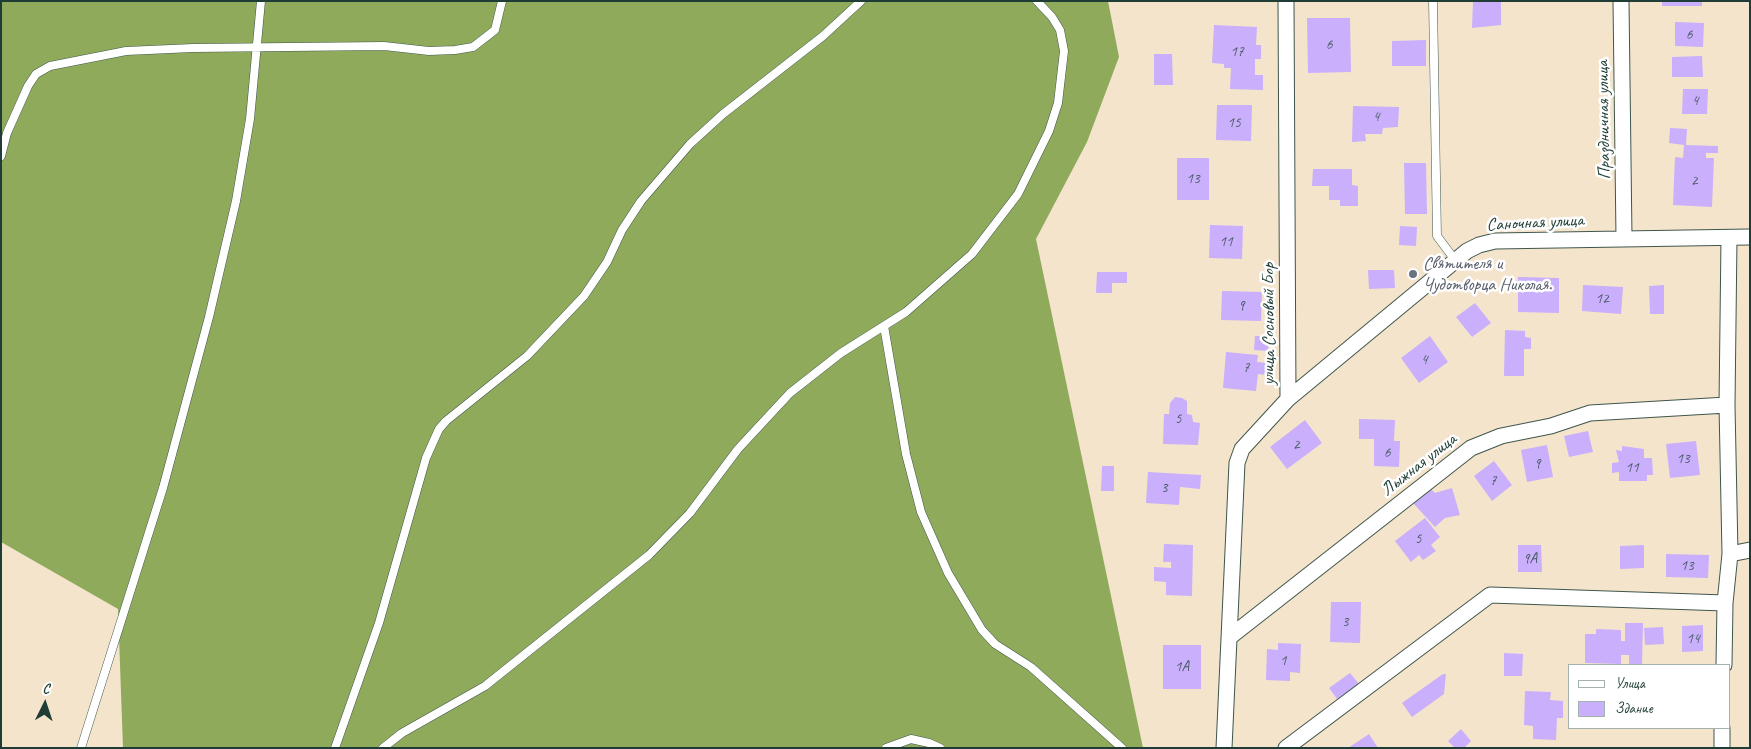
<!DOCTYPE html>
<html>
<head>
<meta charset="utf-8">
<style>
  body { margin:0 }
  #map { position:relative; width:1751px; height:749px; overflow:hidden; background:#f5e4cc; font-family:Caveat,sans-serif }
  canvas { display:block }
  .frame { position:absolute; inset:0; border:2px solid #1f3d34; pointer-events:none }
  .legend { position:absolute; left:1568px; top:664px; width:162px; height:65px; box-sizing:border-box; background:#fff; border:1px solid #a5b1ae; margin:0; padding:6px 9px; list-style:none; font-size:15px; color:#1f3d34 }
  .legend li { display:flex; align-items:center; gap:10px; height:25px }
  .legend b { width:25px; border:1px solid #a5b1ae }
  .north { position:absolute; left:20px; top:679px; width:50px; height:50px; -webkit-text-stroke:4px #fff; paint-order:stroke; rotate:4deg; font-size:14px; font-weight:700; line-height:20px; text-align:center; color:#1f3d34 }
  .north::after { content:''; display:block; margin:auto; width:18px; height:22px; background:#1f3d34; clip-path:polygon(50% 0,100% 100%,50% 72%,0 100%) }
</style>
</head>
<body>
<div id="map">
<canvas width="1751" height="749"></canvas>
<div class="frame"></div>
<ul class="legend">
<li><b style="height:6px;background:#fff"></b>Улица</li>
<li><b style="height:14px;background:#c9affc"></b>Здание</li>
</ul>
<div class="north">С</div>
</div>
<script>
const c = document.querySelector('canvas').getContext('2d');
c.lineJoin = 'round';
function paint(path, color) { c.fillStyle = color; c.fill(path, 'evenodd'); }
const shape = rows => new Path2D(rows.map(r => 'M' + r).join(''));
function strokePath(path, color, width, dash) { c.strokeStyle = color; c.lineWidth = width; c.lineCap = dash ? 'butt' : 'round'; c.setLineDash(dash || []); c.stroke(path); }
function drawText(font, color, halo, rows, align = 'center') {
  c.font = font + ' Caveat,sans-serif'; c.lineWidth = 5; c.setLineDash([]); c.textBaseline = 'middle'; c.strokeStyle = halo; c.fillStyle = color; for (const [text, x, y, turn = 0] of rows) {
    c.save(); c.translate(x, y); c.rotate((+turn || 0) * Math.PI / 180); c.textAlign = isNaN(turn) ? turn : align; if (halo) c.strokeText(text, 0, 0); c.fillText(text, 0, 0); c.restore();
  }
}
paint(shape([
  [1,1,1108,1,1119,57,1087,142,1036,239,1143,748,123,748,118,609,1,542]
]), '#90aa5c');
paint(shape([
  [1473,1,1501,1,1501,25,1472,28],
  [1662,1,1702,1,1702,6,1662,6],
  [1307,18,1350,18,1351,72,1308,73],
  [1675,22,1704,23,1703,47,1675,46],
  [1214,25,1257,27,1256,45,1261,45,1261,59,1255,59,1255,75,1263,75,1263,90,1230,89,1231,68,1224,68,1224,64,1212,63],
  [1426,40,1426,66,1392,66,1392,41],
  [1154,54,1172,54,1173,85,1154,85],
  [1702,56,1703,77,1672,77,1672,57],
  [1683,89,1708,89,1707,114,1682,114],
  [1217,105,1252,105,1251,141,1216,140],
  [1353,106,1399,107,1398,127,1383,128,1382,134,1365,134,1366,141,1352,142],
  [1670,128,1687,129,1686,145,1718,146,1718,153,1706,153,1706,158,1714,158,1712,207,1673,205,1675,157,1683,158,1684,145,1669,143],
  [1177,158,1209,158,1209,200,1177,200],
  [1404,163,1426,163,1427,214,1405,214],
  [1313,169,1352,169,1352,185,1358,186,1358,206,1340,206,1340,200,1329,200,1329,186,1312,186],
  [1210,225,1243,226,1242,259,1209,258],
  [1400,226,1417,227,1416,246,1399,245],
  [1368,270,1394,270,1395,288,1369,289],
  [1097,272,1127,272,1127,283,1112,283,1112,293,1096,293],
  [1518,277,1559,278,1559,313,1518,312],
  [1583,285,1623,287,1621,314,1582,311],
  [1664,285,1664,314,1650,314,1649,286],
  [1222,291,1262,292,1261,321,1221,320],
  [1475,303,1491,323,1472,337,1456,317],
  [1505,330,1525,331,1525,337,1531,338,1531,349,1524,349,1524,376,1504,376],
  [1255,336,1269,336,1268,351,1254,350],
  [1430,336,1448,362,1419,383,1401,358],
  [1226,352,1258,355,1257,362,1267,363,1266,375,1258,374,1256,391,1223,388],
  [1175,397,1182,398,1187,401,1187,414,1192,415,1193,422,1200,423,1198,445,1163,444,1164,414,1169,414,1170,403],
  [1359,419,1395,420,1394,441,1400,441,1399,467,1374,466,1374,439,1359,439],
  [1305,420,1322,443,1287,469,1270,447],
  [1588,431,1593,452,1569,457,1564,436],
  [1696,441,1700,475,1670,478,1666,444],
  [1547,445,1553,477,1527,482,1521,450],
  [1622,446,1644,449,1644,458,1652,458,1653,475,1647,475,1647,481,1619,481,1619,472,1612,473,1612,463,1619,462,1616,450,1622,451],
  [1494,461,1512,485,1492,501,1474,476],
  [1102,466,1114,466,1114,491,1101,491],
  [1148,472,1201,475,1200,489,1180,487,1179,505,1146,503],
  [1430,488,1435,493,1452,488,1460,515,1445,518,1435,527,1413,503],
  [1425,518,1440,537,1431,545,1436,551,1423,560,1419,555,1411,562,1395,541],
  [1164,544,1193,545,1192,596,1166,595,1166,582,1154,581,1154,567,1171,568,1171,562,1163,562],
  [1518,545,1541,545,1542,572,1518,572],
  [1644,545,1644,568,1620,569,1620,546],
  [1666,554,1709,555,1708,578,1666,577],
  [1331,602,1361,602,1360,643,1330,642],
  [1625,623,1643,623,1642,665,1629,665,1629,655,1621,655,1621,664,1585,663,1585,634,1596,634,1596,629,1621,630,1621,641,1625,641],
  [1703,625,1703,651,1682,652,1682,626],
  [1663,627,1664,644,1645,645,1644,628],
  [1278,643,1301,644,1300,673,1290,672,1290,681,1266,680,1267,649,1278,650],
  [1163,645,1201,645,1201,689,1163,689],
  [1504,653,1523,654,1522,676,1504,676],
  [1350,673,1359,684,1337,699,1329,688],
  [1443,674,1446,674,1444,694,1412,717,1402,703],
  [1525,691,1551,692,1550,700,1563,701,1563,718,1557,718,1556,740,1533,739,1533,726,1524,725],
  [1461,729,1471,741,1464,748,1455,748,1448,741],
  [1369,734,1378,748,1348,748]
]), '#c9affc');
const service = shape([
  [1433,1,1437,236,1455,260],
  [1,156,7,133,28,86,36,74,50,66,126,51,193,48,384,46,429,51,455,50,473,47,495,30,502,1],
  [884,326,906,454,921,512,948,573,982,630,995,644,1031,667,1122,748],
  [81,748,163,488,209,317,236,201,250,119,261,1],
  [335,748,379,623,426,458,439,429,446,421,527,356,584,296,607,262,622,230,641,201,690,144,723,114,823,36,861,1],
  [383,748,402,733,485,686,649,555,690,513,738,449,790,393,841,353,906,312,972,254,1018,194,1049,131,1058,103,1064,51,1060,30,1052,17,1037,1],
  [886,748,911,739,929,743,940,748]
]);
const minor = shape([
  [1621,1,1624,238],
  [1288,399,1467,251,1479,245,1495,241,1750,237],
  [1730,554,1750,550],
  [1231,636,1471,448,1501,436,1551,426,1590,413,1727,405],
  [1724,665,1725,603,1730,554,1727,405,1729,238],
  [1224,748,1237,463,1242,449,1288,399,1286,1],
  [1286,748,1490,595,1725,603],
  [1722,748,1722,728]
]);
strokePath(service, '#3f564b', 9);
strokePath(minor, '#3f564b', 17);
strokePath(service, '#fff', 8);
strokePath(minor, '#fff', 15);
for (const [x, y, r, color] of [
  [1413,274,5,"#6b7280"]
]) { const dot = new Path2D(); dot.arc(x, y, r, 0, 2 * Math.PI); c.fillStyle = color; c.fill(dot); strokePath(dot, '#fff', 2); }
drawText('15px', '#4a5a66', null, [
  ["6",1689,35],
  ["6",1329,45],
  ["17",1237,52],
  ["4",1695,101],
  ["4",1376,117],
  ["15",1234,123],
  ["13",1193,179],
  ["2",1694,181],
  ["11",1226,242],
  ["12",1602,299],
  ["9",1241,306],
  ["4",1424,360],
  ["7",1246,368],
  ["5",1178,419],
  ["2",1296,445],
  ["6",1387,453],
  ["13",1683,459],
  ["9",1537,464],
  ["11",1632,468],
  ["7",1493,481],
  ["3",1164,488],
  ["5",1418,539],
  ["9А",1530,559],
  ["13",1687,566],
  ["3",1345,622],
  ["14",1693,639],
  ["1",1283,661],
  ["1А",1182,667]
]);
drawText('18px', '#1f3d34', '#fff', [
  ["Праздничная улица",1604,120,-91],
  ["Саночная улица",1535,223,-3],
  ["улица Сосновый Бор",1269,324,-90],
  ["Лыжная улица",1419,465,-38]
]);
drawText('18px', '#5b616d', '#fff', [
  ["Святителя и",1423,264],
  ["Чудотворца Николая.",1423,285]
], 'left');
</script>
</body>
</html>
